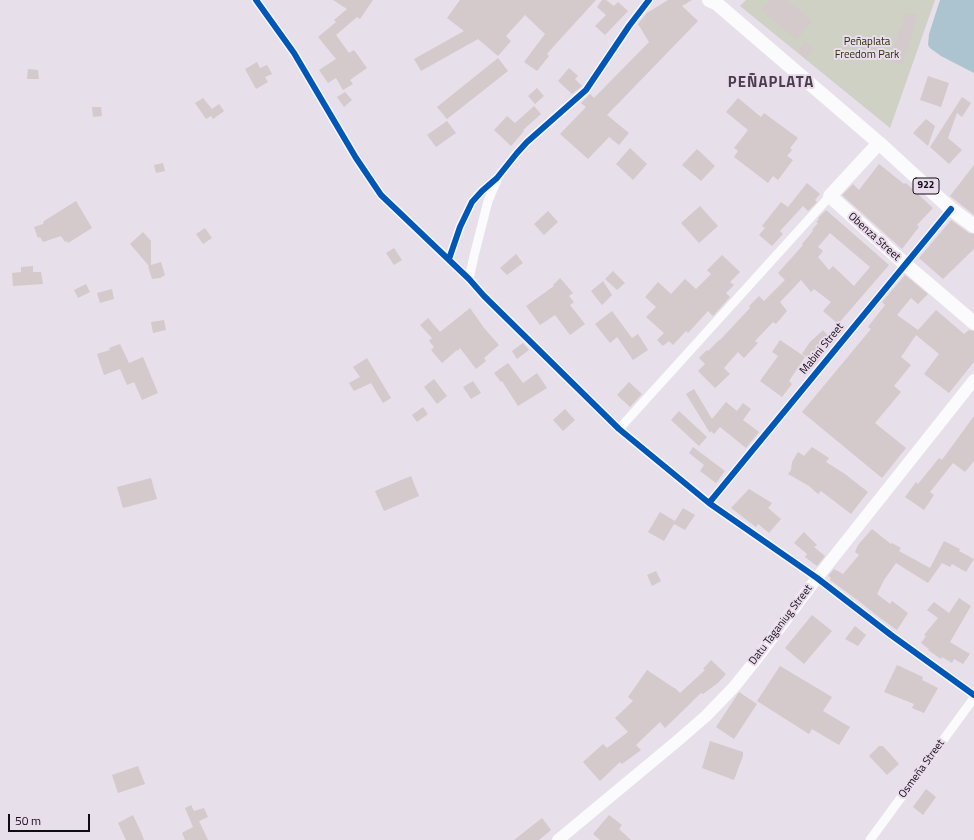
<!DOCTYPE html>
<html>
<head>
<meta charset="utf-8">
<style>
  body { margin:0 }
  #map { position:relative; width:974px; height:840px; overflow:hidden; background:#e7dfe9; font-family:"Titillium Web",sans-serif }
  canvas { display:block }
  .scale { position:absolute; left:8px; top:814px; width:82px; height:18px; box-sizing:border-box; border:2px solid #100c11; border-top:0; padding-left:5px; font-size:12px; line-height:14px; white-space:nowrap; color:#100c11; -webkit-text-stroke:3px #eadbed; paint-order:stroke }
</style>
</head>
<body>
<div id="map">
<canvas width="974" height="840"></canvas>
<div class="scale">50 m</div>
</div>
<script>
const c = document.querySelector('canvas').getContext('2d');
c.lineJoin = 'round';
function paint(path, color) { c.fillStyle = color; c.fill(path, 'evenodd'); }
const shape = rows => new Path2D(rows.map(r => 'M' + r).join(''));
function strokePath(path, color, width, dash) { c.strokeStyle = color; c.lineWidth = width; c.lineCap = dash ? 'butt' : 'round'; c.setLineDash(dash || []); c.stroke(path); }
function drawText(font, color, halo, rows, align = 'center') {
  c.font = font + ' "Titillium Web",sans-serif'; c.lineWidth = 4; c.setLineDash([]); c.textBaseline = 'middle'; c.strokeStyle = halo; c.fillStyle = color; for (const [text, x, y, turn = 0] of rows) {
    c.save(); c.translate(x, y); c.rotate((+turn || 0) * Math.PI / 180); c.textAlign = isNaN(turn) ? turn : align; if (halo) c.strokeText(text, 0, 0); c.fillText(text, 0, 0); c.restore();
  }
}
paint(shape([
  [746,0,935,0,890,128,740,6]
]), '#cfd1c5');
paint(shape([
  [940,0,974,0,974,73,941,56,930,48,928,45,929,34]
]), '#acc4cf');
paint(shape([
  [333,0,373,0,360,19,357,17,336,35,349,53,354,50,367,68,350,80,353,84,343,90,336,78,328,83,319,70,336,59,318,37,336,22,334,20,347,9],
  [460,0,596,0,553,47,547,54,549,56,537,71,524,62,545,34,525,15,506,36,511,41,498,56,478,39,421,71,414,59,464,31,447,18],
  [602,0,606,0,614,6,618,2,628,11,605,35,595,26,606,15,597,7],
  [668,0,692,0,682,6,698,21,607,115,629,133,619,145,609,137,588,159,560,134,586,107,581,103,590,94,594,98,649,42,638,24,647,13],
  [770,0,787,0,812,21,796,39,761,10],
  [905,13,917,15,907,55,904,54,902,64,891,62,899,28,902,28],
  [806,42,813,49,806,58,798,51],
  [498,58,508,71,447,119,437,107],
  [257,62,260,68,267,65,272,74,265,77,268,82,256,89,245,69],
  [569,68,578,76,575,79,582,86,572,94,558,81],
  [28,69,38,70,39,79,27,79],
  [928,76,949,83,941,107,920,100],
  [537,88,544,96,535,104,528,96],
  [345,92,352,100,344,107,337,97],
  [962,97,971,103,962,117,957,113,948,138,962,150,949,164,930,147],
  [203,98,212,109,219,104,224,111,213,119,211,116,206,119,195,103],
  [738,98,761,117,764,113,798,138,790,148,792,150,787,156,793,160,778,180,773,176,768,183,734,157,738,151,734,148,748,130,726,112],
  [534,106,541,114,523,130,524,131,511,146,494,130,507,116,515,123],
  [92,107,101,107,102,116,93,117],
  [926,119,935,126,928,146,913,133],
  [447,121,456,133,436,147,427,135],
  [630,148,647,164,633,180,616,164],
  [697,149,715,166,701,181,682,165],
  [163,163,165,171,156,173,154,165],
  [879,164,904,184,906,183,933,208,917,225,919,227,902,249,842,195,853,184,859,190],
  [974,165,974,215,950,196],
  [807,183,820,194,815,200,817,202,808,211,803,206,780,231,783,234,772,246,759,235,765,228,762,226,781,202,788,207],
  [76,201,92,228,68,243,67,241,65,242,61,236,43,242,40,237,38,238,34,227,43,224,44,221],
  [700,206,718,226,699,243,681,223],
  [826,210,889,265,838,324,823,311,831,302,814,289,811,292,801,280,780,302,787,311,776,324,773,322,755,341,758,343,744,358,738,352,724,368,730,374,715,388,698,371,705,364,699,358,707,350,708,351,719,340,720,340,750,308,749,306,759,296,764,301,785,280,778,273,803,245,802,244,813,231,812,230,818,223,816,222,819,219,818,218],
  [830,233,870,267,854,286,833,266,829,270,818,257,823,251,818,247],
  [548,211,558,222,544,235,534,224],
  [951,220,969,233,974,234,974,249,943,279,919,258],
  [205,228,212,238,203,244,196,234],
  [143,232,151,241,151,265,161,262,165,275,160,278,152,279,148,266,149,266,130,244],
  [394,248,402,260,394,265,386,253],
  [516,254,523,263,507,275,500,268],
  [722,255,740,272,730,282,734,285,726,293,730,297,713,316,708,311,688,333,686,331,673,345,669,341,663,346,657,340,664,333,646,317,656,307,645,297,658,282,671,294,685,279,696,289,711,274,707,270],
  [33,266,33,272,41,272,43,284,13,286,12,273,21,272,21,267],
  [613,271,625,283,617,290,605,279],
  [905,275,928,294,918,304,911,298,897,315,918,330,936,310,964,334,969,330,974,331,974,362,949,393,924,374,939,354,916,335,901,357,911,365,894,386,901,392,875,423,906,448,882,478,802,412,871,329,868,327,885,305,882,302],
  [560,278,573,293,569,296,574,302,570,305,585,324,570,335,555,315,540,325,526,306,554,286,553,285],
  [603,281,612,295,602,305,591,291],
  [86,284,90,292,78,298,74,290],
  [112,289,114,299,100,303,97,293],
  [470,308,484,328,499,345,484,358,486,361,476,369,460,348,458,351,457,350,442,363,431,350,434,347,429,341,432,338,420,325,428,318,440,332],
  [612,311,632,338,638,334,648,350,633,360,617,337,610,343,595,324],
  [164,320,166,330,153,333,151,322],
  [823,330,831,339,821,349,825,351,817,363,802,354,810,342],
  [780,340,805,357,789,381,792,384,782,397,760,381,778,356,772,352],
  [523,343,529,350,517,359,512,351],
  [120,344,129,363,143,357,158,393,142,400,134,382,127,385,120,369,104,375,97,354,110,350,109,348],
  [367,358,391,398,383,403,371,383,354,391,349,383,360,377,353,367],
  [508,363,523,383,537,373,547,388,518,406,502,381,501,382,494,373],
  [434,379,447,396,437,404,424,387],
  [473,381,481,393,471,399,463,387],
  [629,382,642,394,630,407,617,395],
  [694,389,712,419,726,402,737,411,743,403,751,409,743,420,759,432,746,448,720,427,714,434,711,431,710,433,686,394],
  [423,407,428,414,417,422,412,415],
  [565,409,575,420,563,431,553,420],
  [679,411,707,437,699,446,671,420],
  [974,416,974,461,965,472,953,463,930,492,934,495,924,510,905,497,916,482,918,484,939,458,942,460],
  [693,447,725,471,716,483,700,471,704,465,689,453],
  [812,447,829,458,826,462,845,474,868,492,851,514,821,491,818,494,809,486,788,474,791,470,792,462,798,452,804,456],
  [411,476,419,496,384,511,375,491],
  [151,478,157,499,123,508,117,487],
  [749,489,772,503,768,508,781,519,769,533,758,524,756,527,731,508],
  [683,508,695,515,685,530,674,524,664,541,648,532,660,512,675,521],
  [872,529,891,544,892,543,901,548,899,551,930,568,944,541,960,549,959,551,974,559,966,572,952,564,950,567,942,563,928,583,896,563,884,580,877,594,890,604,892,601,908,613,897,630,880,618,860,602,830,580,831,578,828,576,834,569,843,574,859,555,855,552,858,545],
  [804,532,817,545,814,547,825,556,817,566,805,557,807,554,794,543],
  [656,571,661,581,652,586,647,575],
  [959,598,971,606,950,642,970,654,963,664,954,659,952,663,942,657,941,659,928,650,929,649,921,643,926,636,924,635,938,618,927,610,934,602,949,613],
  [812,615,832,631,804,664,785,648],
  [855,626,866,635,858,646,845,639],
  [711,660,726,674,718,683,703,694,701,693,665,728,660,722,636,745,641,750,622,764,620,762,600,781,583,762,603,744,607,748,628,732,615,718,633,701,628,697,647,670,674,688,675,688,680,693,705,670,703,669],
  [897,665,923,677,922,680,938,688,924,713,912,708,914,704,884,692],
  [780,666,832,697,823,711,850,727,839,745,812,729,809,734,757,701],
  [739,692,757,704,734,739,716,727],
  [710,741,743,752,743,756,734,780,702,768],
  [879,746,883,746,899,764,887,775,869,756],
  [138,766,145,784,118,793,112,775],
  [926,789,936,797,923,815,913,807],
  [191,805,194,811,204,808,208,817,199,821,208,840,185,840,182,833,193,827,185,808],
  [133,815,141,832,144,840,126,840,118,823],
  [609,815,622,825,619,829,631,840,600,840,593,834],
  [542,818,551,830,539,840,514,840]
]), '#d4c9cb');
strokePath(shape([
  [256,0,294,53,356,158,381,195,469,279,484,296,619,429,709,503,817,578,891,635,974,695],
  [449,259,460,227,472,202,482,191,497,178,517,153,527,142,586,90,629,26,649,0],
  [469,279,474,256,488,201,497,180],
  [619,429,830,196],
  [709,503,951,209],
  [870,840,974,698]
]), '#fbfafc', 9);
strokePath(shape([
  [558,840,676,742,706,716,734,687,758,657,817,578,974,380]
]), '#fbfafc', 12);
strokePath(shape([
  [709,0,716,3,879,143,951,209,974,226],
  [879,143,830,196,905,264,974,323]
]), '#fbfafc', 14);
strokePath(shape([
  [256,0,294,53,356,158,381,195,469,279,484,296,619,429,709,503,817,578,891,635,974,695],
  [449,259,460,227,472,202,482,191,497,178,517,153,527,142,586,90,629,26,649,0],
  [709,503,951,209]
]), '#0057b8', 6);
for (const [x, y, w] of [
  [926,186,26]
]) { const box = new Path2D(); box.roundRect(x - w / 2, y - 8, w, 16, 3); c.fillStyle = '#eadbed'; c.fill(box); strokePath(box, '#100c11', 1); }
drawText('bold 10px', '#100c11', null, [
  ["922",926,186]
]);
drawText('11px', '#263100', '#eadbed', [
  ["Peñaplata",867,42],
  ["Freedom Park",867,55]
]);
drawText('11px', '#100c11', '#eadbed', [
  ["Obenza Street",874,237,42],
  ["Mabini Street",822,349,-51],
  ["Datu Taganiug Street",781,625,-53],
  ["Osmeña Street",922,769,-54]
]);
c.letterSpacing = '1px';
drawText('bold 15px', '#483d4a', '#eadbed', [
  ["PEÑAPLATA",771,83]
]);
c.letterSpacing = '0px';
</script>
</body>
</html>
